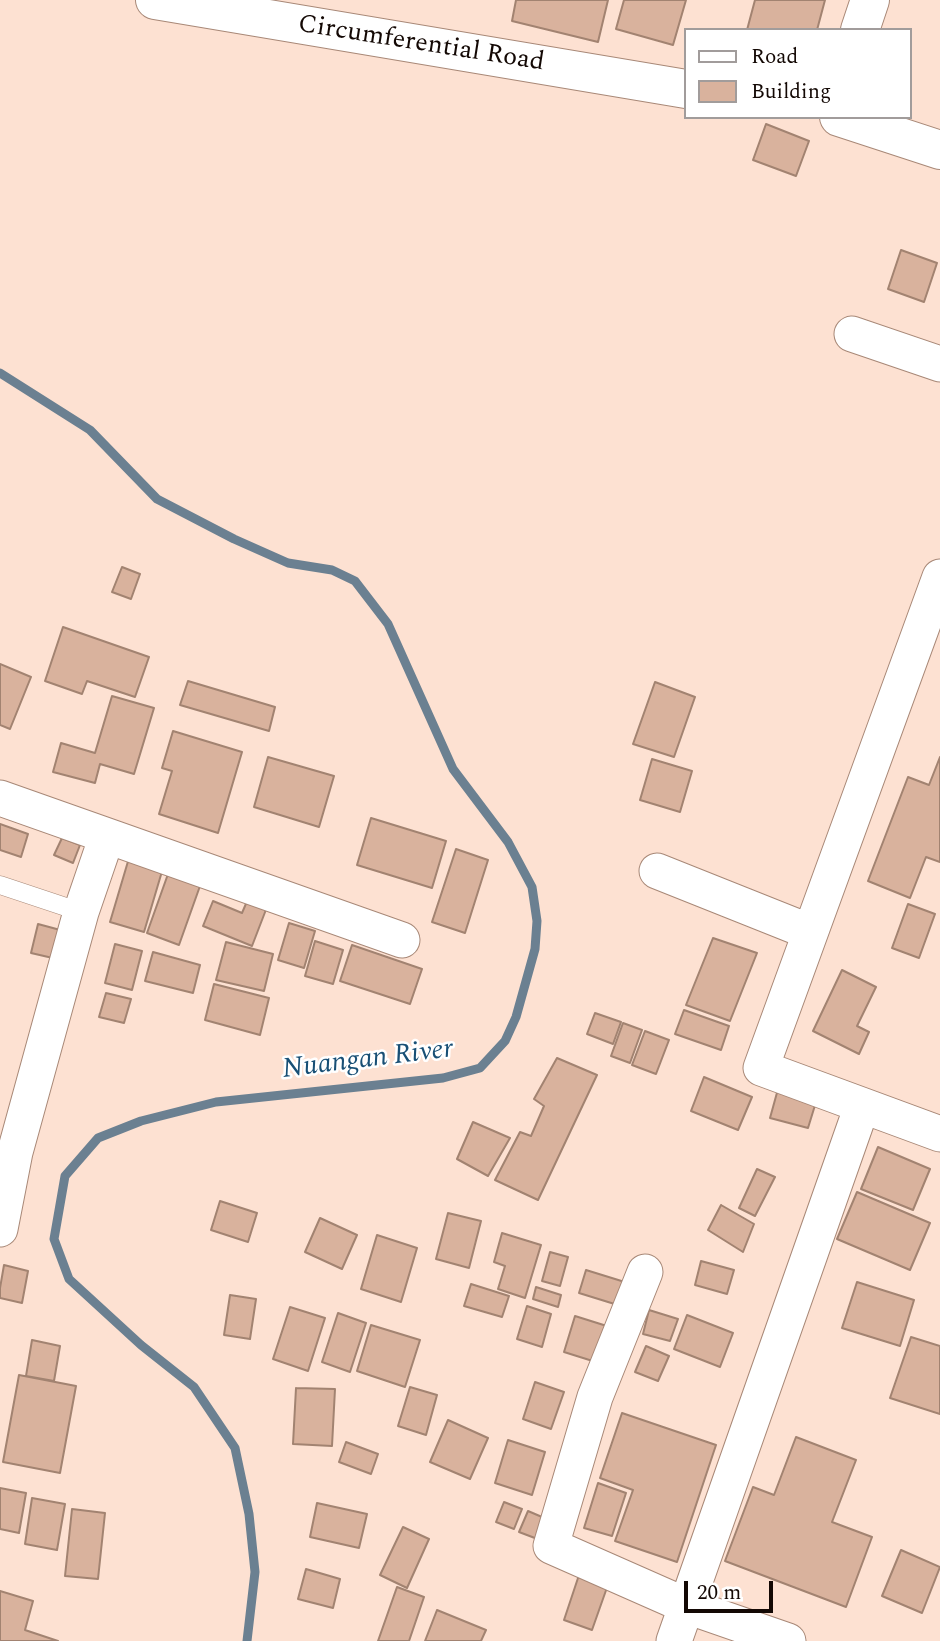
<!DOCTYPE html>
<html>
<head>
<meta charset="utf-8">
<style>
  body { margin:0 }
  #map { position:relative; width:940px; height:1641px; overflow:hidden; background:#fde1d2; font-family:Spectral,serif }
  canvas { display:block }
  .legend { position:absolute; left:684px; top:28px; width:228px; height:91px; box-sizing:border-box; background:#fff; border:2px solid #a19c9b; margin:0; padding:9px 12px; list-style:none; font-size:21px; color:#130804 }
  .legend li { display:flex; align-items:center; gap:14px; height:35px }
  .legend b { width:35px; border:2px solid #a19c9b }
  .scale { position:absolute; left:684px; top:1581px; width:89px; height:32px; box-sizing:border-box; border:4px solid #130804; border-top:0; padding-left:9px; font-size:21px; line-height:24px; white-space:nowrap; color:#130804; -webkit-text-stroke:5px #fff; paint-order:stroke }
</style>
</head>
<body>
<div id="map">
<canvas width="940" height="1641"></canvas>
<ul class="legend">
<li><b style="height:9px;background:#fff"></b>Road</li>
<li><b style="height:19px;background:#d9b29d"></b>Building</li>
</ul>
<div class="scale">20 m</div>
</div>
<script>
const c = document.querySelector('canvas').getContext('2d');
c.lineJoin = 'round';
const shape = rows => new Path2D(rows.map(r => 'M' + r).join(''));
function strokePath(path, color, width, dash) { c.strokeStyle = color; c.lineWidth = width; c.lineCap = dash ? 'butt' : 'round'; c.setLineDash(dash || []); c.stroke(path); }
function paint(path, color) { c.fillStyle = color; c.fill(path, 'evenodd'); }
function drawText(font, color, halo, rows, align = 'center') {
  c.font = font + ' Spectral,serif'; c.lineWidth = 5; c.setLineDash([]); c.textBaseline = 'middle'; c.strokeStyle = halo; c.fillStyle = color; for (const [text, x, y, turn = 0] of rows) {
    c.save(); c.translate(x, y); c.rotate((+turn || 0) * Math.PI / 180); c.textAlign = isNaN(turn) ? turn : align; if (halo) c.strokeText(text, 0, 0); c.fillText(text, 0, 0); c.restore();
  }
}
strokePath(shape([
  [0,373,90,430,157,499,234,539,288,563,332,570,355,581,388,624,453,769,508,842,532,887,537,921,535,949,516,1017,505,1041,480,1068,443,1078,216,1102,141,1121,98,1138,65,1176,54,1239,69,1279,141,1345,194,1387,235,1448,249,1514,255,1572,247,1641]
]), '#6b8091', 9);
const building = shape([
  [516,0,608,0,598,42,512,21,516,0],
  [624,0,686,0,673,45,616,29,624,0],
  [755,0,825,0,817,30,747,30,755,0],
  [766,124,809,141,796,176,753,160,766,124],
  [901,250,937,263,924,302,888,289,901,250],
  [122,567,140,574,131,599,112,592,122,567],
  [63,627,149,657,135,697,87,681,82,694,45,681,63,627],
  [0,664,31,677,10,729,0,725,0,664],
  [188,681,275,707,269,731,180,705,188,681],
  [655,682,695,697,674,757,633,744,655,682],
  [112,696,154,708,134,774,100,764,95,783,53,772,61,743,95,753,112,696],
  [173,731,242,752,218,833,159,814,172,771,162,768,173,731],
  [268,757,334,776,319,827,254,807,268,757],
  [940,757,940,862,926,857,910,898,868,881,908,777,929,785,940,757],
  [652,759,692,771,680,812,640,800,652,759],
  [371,818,446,841,432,888,357,865,371,818],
  [0,824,28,834,21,857,0,850,0,824],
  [62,838,80,845,73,863,54,855,62,838],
  [456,849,488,860,465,933,432,922,456,849],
  [129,858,163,868,144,932,110,922,129,858],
  [168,874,200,886,179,945,147,933,168,874],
  [248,899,267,907,252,946,203,926,213,901,242,913,248,899],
  [908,904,935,914,919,958,892,948,908,904],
  [289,923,315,931,304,968,278,960,289,923],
  [38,924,64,931,57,959,31,953,38,924],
  [713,938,757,953,730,1021,686,1005,713,938],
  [315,941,343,950,333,984,305,976,315,941],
  [226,942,273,954,264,991,216,980,226,942],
  [115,944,142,951,132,990,105,983,115,944],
  [352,945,422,969,410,1004,340,981,352,945],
  [153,952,200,965,193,993,145,981,153,952],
  [842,970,876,987,857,1026,869,1032,859,1054,813,1031,842,970],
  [214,984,269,998,260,1035,205,1020,214,984],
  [106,993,131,999,124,1023,99,1017,106,993],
  [684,1010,729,1026,721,1050,675,1034,684,1010],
  [595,1013,621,1022,613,1044,587,1034,595,1013],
  [623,1023,642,1030,630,1063,611,1056,623,1023],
  [645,1031,669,1040,656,1074,632,1065,645,1031],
  [557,1058,597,1075,538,1200,495,1180,520,1132,531,1136,544,1106,534,1099,557,1058],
  [704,1077,752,1097,738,1130,691,1111,704,1077],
  [778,1089,816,1102,808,1128,770,1118,778,1089],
  [473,1122,510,1138,488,1176,457,1159,473,1122],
  [878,1147,930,1169,913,1210,861,1189,878,1147],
  [757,1169,775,1177,755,1216,739,1208,757,1169],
  [857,1192,930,1223,910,1270,837,1239,857,1192],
  [220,1201,257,1213,248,1242,211,1230,220,1201],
  [721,1205,754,1224,743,1252,708,1230,721,1205],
  [448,1213,481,1221,469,1268,436,1259,448,1213],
  [320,1218,357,1235,342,1269,305,1252,320,1218],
  [502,1233,541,1245,525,1298,498,1289,505,1266,494,1262,502,1233],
  [377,1235,417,1248,401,1302,361,1289,377,1235],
  [550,1252,568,1257,560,1286,542,1281,550,1252],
  [701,1261,734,1270,727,1294,695,1285,701,1261],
  [4,1265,28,1271,22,1303,0,1298,0,1288,4,1265],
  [586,1270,628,1283,621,1306,579,1293,586,1270],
  [857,1282,914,1300,900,1346,842,1328,857,1282],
  [471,1284,509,1296,502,1317,464,1306,471,1284],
  [536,1287,561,1295,558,1307,533,1299,536,1287],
  [230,1295,256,1299,250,1339,224,1335,230,1295],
  [527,1306,551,1314,542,1347,517,1339,527,1306],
  [290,1307,325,1318,308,1371,273,1359,290,1307],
  [649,1310,678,1319,670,1341,643,1334,649,1310],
  [338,1313,366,1323,350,1372,322,1362,338,1313],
  [687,1315,733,1333,720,1367,674,1349,687,1315],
  [575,1316,610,1327,599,1363,564,1352,575,1316],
  [371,1325,420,1340,405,1387,357,1371,371,1325],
  [911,1337,940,1346,940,1414,890,1398,911,1337],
  [32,1340,60,1346,54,1381,26,1376,32,1340],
  [646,1346,669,1356,658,1381,635,1372,646,1346],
  [19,1375,76,1386,60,1473,3,1462,19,1375],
  [535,1382,564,1392,551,1429,523,1419,535,1382],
  [410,1387,437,1395,426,1435,398,1426,410,1387],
  [296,1388,335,1389,332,1446,293,1444,296,1388],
  [622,1413,716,1445,677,1562,615,1541,633,1490,600,1478,622,1413],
  [448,1420,488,1438,470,1479,430,1462,448,1420],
  [796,1437,856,1460,832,1522,872,1537,846,1607,725,1561,753,1487,774,1495,796,1437],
  [508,1440,545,1452,532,1495,495,1483,508,1440],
  [346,1442,378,1454,371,1474,339,1462,346,1442],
  [598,1483,626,1493,612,1536,584,1528,598,1483],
  [0,1488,26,1493,19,1533,0,1529,0,1488],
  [32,1498,65,1504,57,1550,25,1544,32,1498],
  [504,1502,522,1509,514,1529,496,1522,504,1502],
  [317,1503,367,1514,359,1548,310,1537,317,1503],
  [72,1509,105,1513,98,1579,65,1576,72,1509],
  [528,1511,556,1523,548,1543,519,1532,528,1511],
  [403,1527,429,1539,407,1588,380,1575,403,1527],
  [901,1550,940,1567,922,1613,882,1596,901,1550],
  [306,1569,340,1579,333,1608,298,1599,306,1569],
  [581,1569,610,1579,592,1630,564,1620,581,1569],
  [397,1587,424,1597,409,1641,378,1641,397,1587],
  [0,1591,33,1601,25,1630,58,1641,0,1641,0,1591],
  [437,1610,486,1630,481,1641,425,1641,437,1610]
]);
paint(building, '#d9b29d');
strokePath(building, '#a28371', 2);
const service = shape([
  [0,885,81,912]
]);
const minor = shape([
  [852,334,940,364],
  [940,577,761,1068,940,1134],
  [0,798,402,940],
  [657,871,810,932],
  [0,1229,15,1152,81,912,107,836],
  [645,1272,595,1397,551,1546,687,1606,788,1641],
  [674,1641,862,1106]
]);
const tertiary = shape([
  [155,0,686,89],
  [860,30,870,0],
  [839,117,940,150]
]);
strokePath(service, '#a88877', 19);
strokePath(minor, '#a88877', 37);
strokePath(tertiary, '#a88877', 40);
strokePath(service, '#fff', 18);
strokePath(minor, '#fff', 35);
strokePath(tertiary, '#fff', 38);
drawText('26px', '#130804', '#fff', [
  ["Circumferential Road",421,45,9]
]);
drawText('italic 28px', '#184f75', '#fff', [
  ["Nuangan River",368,1061,-7]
]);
</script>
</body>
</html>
